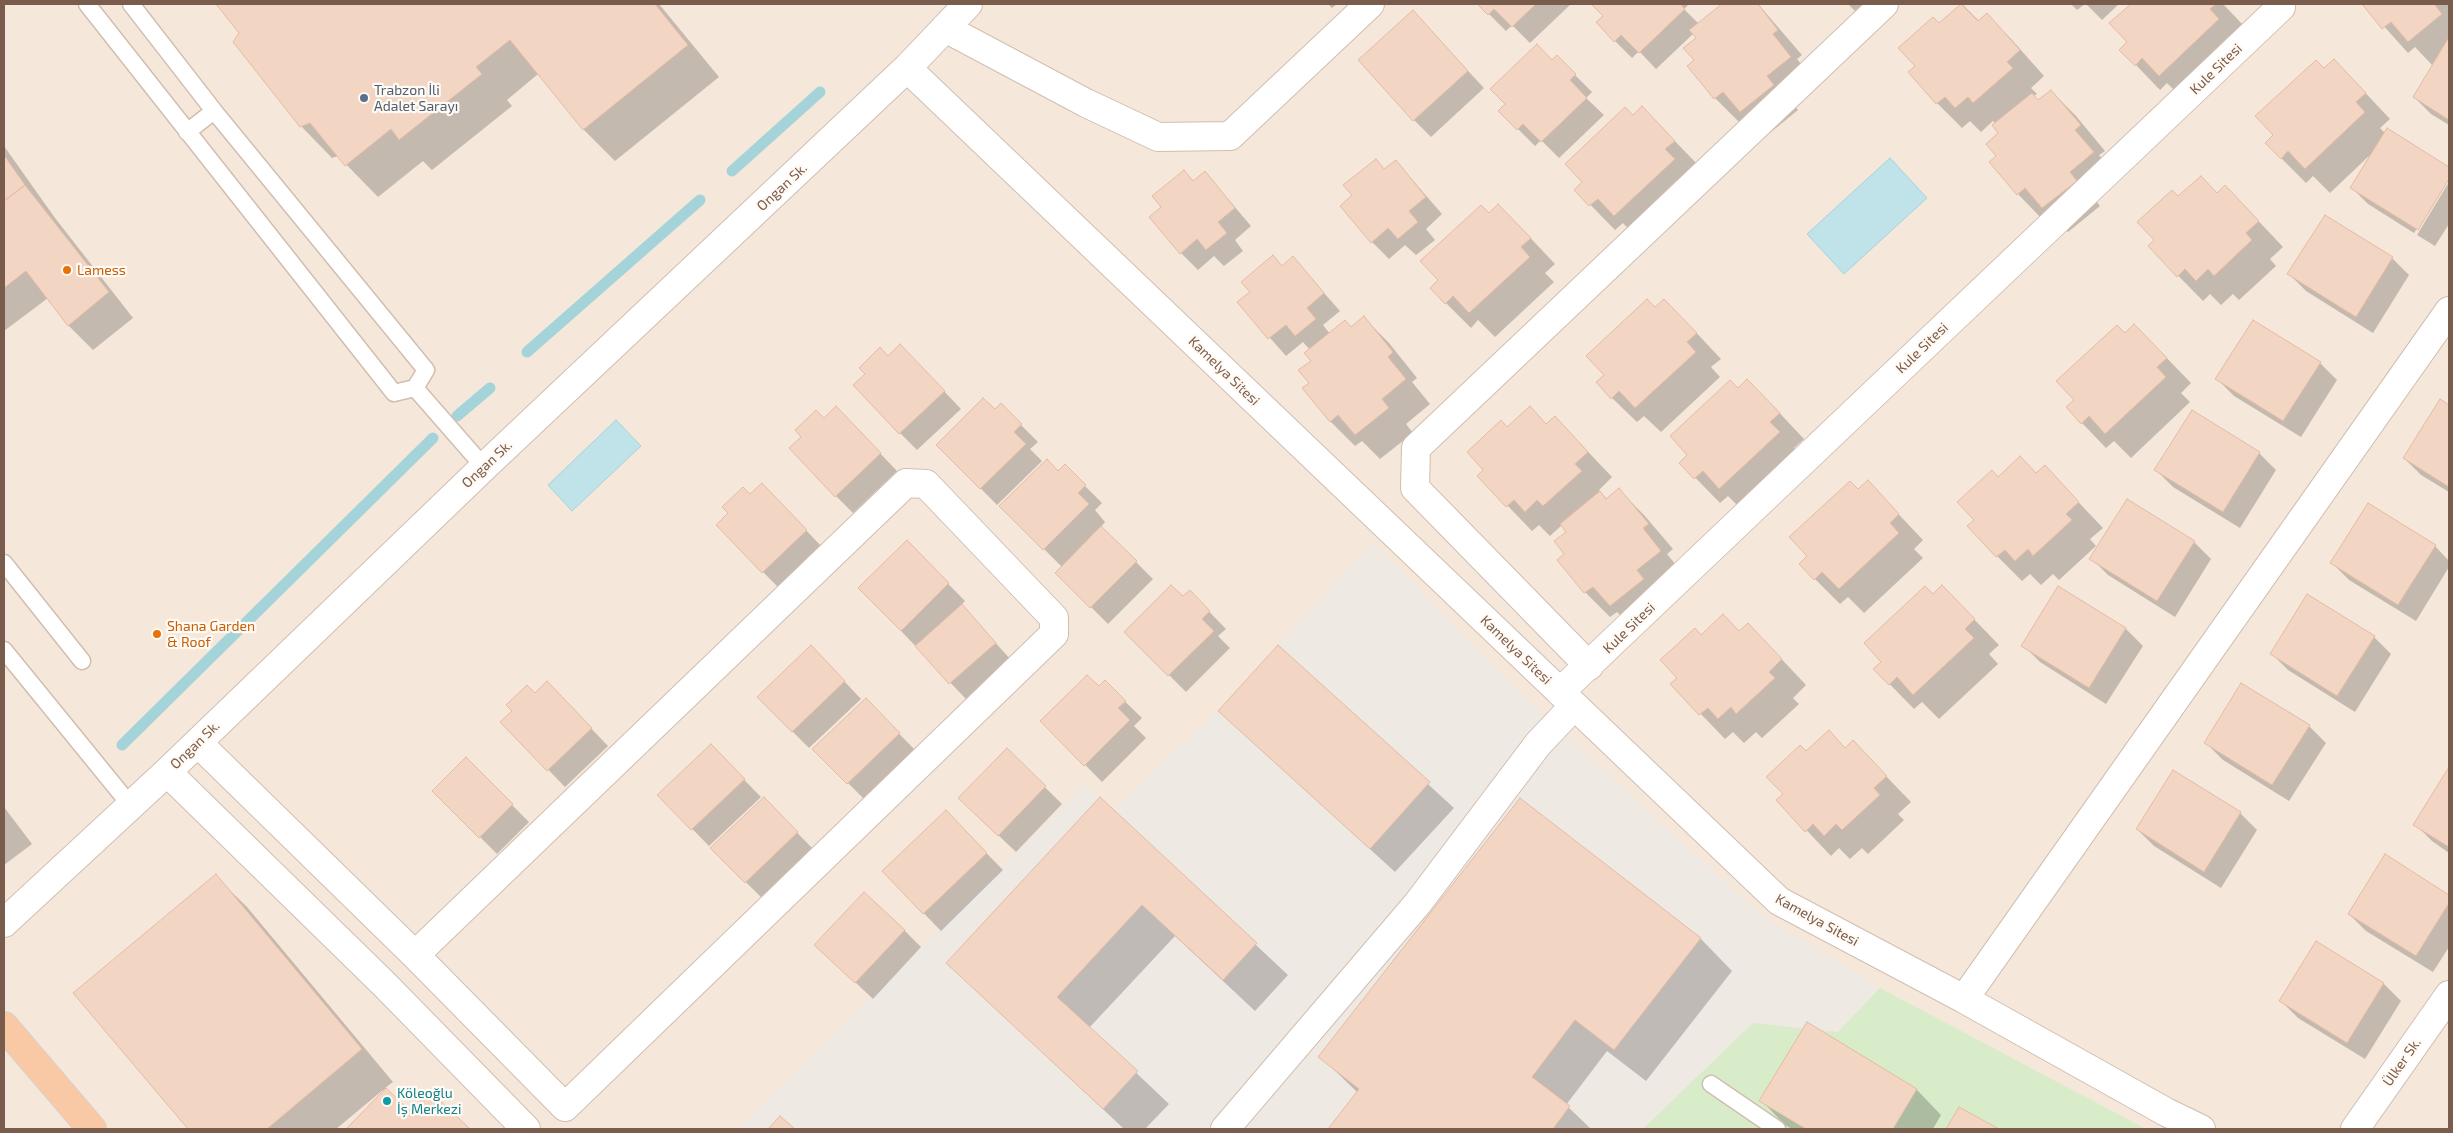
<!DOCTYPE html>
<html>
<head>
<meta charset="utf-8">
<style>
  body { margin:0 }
  #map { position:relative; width:2453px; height:1133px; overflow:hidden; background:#fdf6ec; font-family:"Exo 2",sans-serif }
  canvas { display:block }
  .frame { position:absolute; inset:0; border:5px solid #7a5c4d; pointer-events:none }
</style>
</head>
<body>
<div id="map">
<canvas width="2453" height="1133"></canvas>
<div class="frame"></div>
</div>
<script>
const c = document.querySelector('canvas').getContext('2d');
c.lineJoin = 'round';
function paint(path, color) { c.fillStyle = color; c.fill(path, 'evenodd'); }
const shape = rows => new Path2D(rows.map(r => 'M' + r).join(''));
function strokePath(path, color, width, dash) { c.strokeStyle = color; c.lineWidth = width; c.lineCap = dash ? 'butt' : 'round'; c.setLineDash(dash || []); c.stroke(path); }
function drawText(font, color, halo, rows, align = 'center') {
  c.font = font + ' "Exo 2",sans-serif'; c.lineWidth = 4.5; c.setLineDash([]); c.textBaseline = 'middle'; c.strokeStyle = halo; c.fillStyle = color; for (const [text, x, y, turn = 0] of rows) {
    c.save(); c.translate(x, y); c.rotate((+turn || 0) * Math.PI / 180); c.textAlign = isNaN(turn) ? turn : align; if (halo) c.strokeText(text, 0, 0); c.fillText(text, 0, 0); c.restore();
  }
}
paint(shape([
  [4,4,2449,4,2449,1129,4,1129]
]), '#f5e8da');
paint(shape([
  [1372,543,1534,706,1759,914,1880,988,1838,1032,1753,1023,1643,1129,737,1129,1084,785,1114,809,1218,711]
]), '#efe9e4');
paint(shape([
  [1880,988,2146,1129,1643,1129,1753,1023,1838,1032]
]), '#d8ecc9');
const water = shape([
  [1890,158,1927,198,1844,274,1807,234,1890,158],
  [616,420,641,446,572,511,548,485,616,420]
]);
paint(water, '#bfe3e8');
strokePath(water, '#a5d3da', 1);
paint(shape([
  [218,4,659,4,719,77,615,161,583,129,538,74,507,100,512,106,432,170,423,161,378,197,338,156,332,158,301,126,241,33],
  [1328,4,1337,4,1332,8],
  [1479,4,1571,4,1530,43,1512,25,1506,31],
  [1593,4,1689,4,1684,9,1699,24,1724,4,1737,6,1758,4,1802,55,1797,59,1815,82,1791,102,1798,110,1766,136,1747,118,1740,123,1715,98,1688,66,1696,61,1698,38,1694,33,1656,69,1639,51,1632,58,1615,41,1598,22,1604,16],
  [1848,4,1898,4,1879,21,1863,4,1855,11],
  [1962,4,1979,21,1987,15,2012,40,2044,76,2031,88,2037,94,2034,96,2039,101,2051,91,2076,116,2105,151,2099,155,2118,178,2093,197,2100,206,2068,232,2049,214,2042,219,2018,194,1998,156,2000,133,1996,124,1993,121,1981,132,1970,121,1962,128,1937,103,1916,66,1939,25],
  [2071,4,2085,4,2077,10],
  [2086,4,2119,4,2102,20],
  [2132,4,2223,4,2244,26,2184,100,2167,83,2160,90,2136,65,2129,43,2111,23],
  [2364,4,2449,4,2449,125,2431,114,2414,97,2433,66,2415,47,2408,53],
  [1413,12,1484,88,1431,137,1414,120],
  [1557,57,1592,92,1586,98,1604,115,1559,158,1541,140,1535,146,1518,129],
  [2324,70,2358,85,2390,119,2380,128,2385,133,2388,130,2449,168,2449,177,2414,233,2368,204,2351,187,2370,155,2330,193,2313,176,2306,183,2281,158,2275,135],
  [1667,133,1699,166,1639,240,1623,223,1615,230,1576,190],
  [4,146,55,218,133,318,93,350,68,325,48,298,4,331],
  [1376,160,1385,170,1396,161,1442,214,1426,229,1435,240,1416,255,1405,245,1389,259,1372,242,1354,195],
  [1184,172,1194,182,1205,172,1251,226,1235,240,1243,251,1224,266,1214,256,1198,270,1181,253,1163,207],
  [2449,182,2449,224,2435,246,2417,235],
  [2217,194,2250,212,2283,247,2270,259,2276,266,2239,300,2233,294,2221,305,2210,294,2203,301,2149,246,2156,240,2178,198],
  [1489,215,1523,230,1555,264,1545,273,1554,282,1495,337,1478,320,1471,328,1446,303,1440,280],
  [1293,258,1340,311,1323,325,1330,334,1351,328,1364,318,1389,343,1417,378,1412,382,1430,404,1406,424,1413,433,1380,459,1362,441,1355,446,1330,421,1311,383,1313,361,1310,350,1303,342,1286,356,1239,303],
  [2392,258,2409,275,2373,333,2306,291,2289,274],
  [1655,309,1689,325,1721,359,1711,367,1720,377,1661,432,1644,416,1637,422,1612,398,1605,375],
  [2125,334,2159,350,2191,383,2181,393,2190,402,2131,458,2114,441,2106,448,2082,423,2076,400],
  [888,357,917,363,961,409,917,450,900,433],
  [2320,363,2337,380,2301,437,2234,396,2217,379],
  [1738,389,1772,405,1804,439,1794,448,1804,457,1745,513,1728,496,1720,503,1681,463],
  [2440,401,2449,406,2449,492,2421,475,2404,458],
  [1001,405,1038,442,1030,449,1042,461,997,505,938,445],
  [1555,417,1612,477,1599,490,1605,497,1607,500,1619,490,1644,515,1673,549,1667,554,1685,576,1635,630,1617,612,1610,617,1585,592,1559,560,1566,554,1567,532,1562,525,1550,536,1539,525,1532,531,1479,476,1485,471,1507,428,1547,425],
  [824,420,853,425,897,471,853,513,836,496],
  [2259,453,2276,470,2240,528,2173,487,2156,470],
  [1065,466,1102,503,1095,510,1105,522,1101,527,1153,579,1108,624,1057,573,1062,567,1001,506,1058,473],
  [2045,467,2103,528,2090,539,2096,546,2059,580,2053,574,2041,585,2030,574,2022,581,1997,556,1976,520,1998,478,2036,474],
  [1868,482,1923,540,1914,549,1923,558,1864,613,1848,597,1840,604,1800,564],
  [750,496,779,502,823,548,780,589,763,572],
  [907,542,965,601,961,605,1012,661,967,700,860,588],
  [2194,542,2211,559,2175,617,2108,575,2091,558],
  [2435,546,2449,561,2449,567,2416,621,2349,580,2332,563],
  [2059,588,2126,629,2143,646,2106,704,2040,662,2023,645],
  [1190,592,1226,629,1218,636,1230,648,1186,692,1126,632],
  [1933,596,1967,612,1999,645,1989,654,1998,664,1939,719,1922,702,1914,709,1875,669,1883,662],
  [1740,632,1773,650,1806,685,1793,698,1799,704,1762,738,1756,732,1744,743,1733,732,1725,739,1672,684,1679,678,1701,636],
  [2374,637,2391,654,2355,712,2288,670,2271,653],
  [1278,647,1454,808,1395,872,1219,711],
  [828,664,861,699,809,748,792,731],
  [1105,682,1142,718,1134,726,1146,738,1102,782,1042,721],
  [535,694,564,700,608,746,565,787,502,722],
  [866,700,916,751,865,800,814,749],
  [2309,726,2326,743,2289,801,2223,760,2206,743],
  [1853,742,1911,802,1898,814,1904,820,1868,854,1862,848,1850,859,1839,848,1831,856,1778,800,1784,794,1806,753,1846,749],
  [711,746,761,797,709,846,659,795],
  [1007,750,1062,804,1016,852,977,815],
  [466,759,529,822,497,854,434,791],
  [2449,769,2449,853,2432,841,2415,824],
  [2173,772,2240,813,2257,830,2221,888,2154,846,2137,829],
  [764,799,814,850,763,899,712,849],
  [1100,799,1288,975,1255,1011,1175,936,1089,1028,1169,1104,1145,1129,1124,1129,948,963],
  [1520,800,1701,939,1732,971,1646,1081,1607,1051,1566,1105,1591,1129,1329,1129,1358,1093,1320,1056],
  [4,807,32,844,4,865],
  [946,812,1003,870,941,931,883,871],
  [2385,856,2449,896,2449,947,2433,972,2366,931,2349,914],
  [215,876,247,907,393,1082,385,1088,410,1113,430,1093,468,1129,348,1129,385,1091,383,1090,336,1129,190,1129,75,993],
  [904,930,921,947,873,999,816,945],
  [2317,943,2384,984,2401,1001,2365,1059,2298,1018,2281,1001],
  [1807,1024,1917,1090,1941,1115,1933,1129,1792,1129,1785,1125,1761,1100]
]), '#0003');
strokePath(shape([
  [732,171,820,92],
  [527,352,700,200],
  [457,416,490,388],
  [122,745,433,438]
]), '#a5d3da', 11);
const building = shape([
  [216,4,655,4,688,45,583,130,510,40,476,67,482,74,399,140,391,129,345,166,310,123,300,127,233,42,239,33,216,4],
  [1477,4,1536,4,1512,27,1494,9,1488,15,1477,4],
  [1591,4,1680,4,1685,9,1639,53,1621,35,1614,42,1596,22,1603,16,1591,4],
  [1722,4,1758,4,1778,30,1773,34,1791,57,1767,76,1774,85,1740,112,1723,92,1714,99,1687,66,1694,60,1683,48,1696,38,1689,30,1722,4],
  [1961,4,1978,21,1987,13,2020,50,2007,62,2013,68,1973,103,1968,97,1955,108,1945,97,1936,104,1908,72,1915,66,1898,48,1933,17,1939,23,1961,4],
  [2131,4,2216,4,2210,9,2219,19,2159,76,2142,58,2135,66,2119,50,2127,42,2109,23,2131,4],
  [2362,4,2437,4,2435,5,2442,14,2408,42,2391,22,2382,29,2362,4],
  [1413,10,1468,71,1413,121,1358,60,1413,10],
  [2449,37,2449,120,2413,97,2449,37],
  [1537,44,1552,60,1557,55,1576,74,1570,80,1587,98,1541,142,1523,124,1517,130,1498,111,1505,104,1490,89,1537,44],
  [2334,59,2366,93,2356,102,2365,112,2305,169,2288,151,2281,159,2265,143,2273,135,2255,116,2316,60,2324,68,2334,59],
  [2051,90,2081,125,2075,130,2094,152,2070,172,2077,181,2042,208,2025,188,2017,195,1989,162,1996,156,1986,144,1998,133,1992,125,2032,93,2038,100,2051,90],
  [1642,106,1675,141,1665,149,1675,159,1614,216,1598,199,1589,206,1574,190,1582,182,1565,164,1625,107,1633,115,1642,106],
  [2387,128,2449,167,2449,179,2418,230,2350,188,2387,128],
  [4,155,25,185,4,201,4,155],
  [1376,159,1384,169,1396,160,1426,197,1409,211,1418,222,1398,239,1388,228,1371,243,1340,206,1352,195,1343,185,1376,159],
  [1184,170,1193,181,1205,171,1235,208,1218,222,1227,233,1206,250,1197,239,1180,254,1149,217,1161,207,1152,196,1184,170],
  [2201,176,2217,193,2225,185,2259,221,2246,233,2252,240,2214,276,2208,269,2196,281,2185,269,2177,277,2148,246,2154,240,2137,222,2172,190,2178,196,2201,176],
  [25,185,109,292,68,326,26,271,4,288,4,201,25,185],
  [1498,204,1531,238,1521,247,1530,257,1469,313,1453,296,1445,304,1430,288,1438,280,1420,261,1481,205,1489,213,1498,204],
  [2325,215,2393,257,2356,317,2287,274,2325,215],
  [1273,255,1282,266,1293,256,1324,293,1307,308,1316,319,1295,336,1286,325,1268,339,1237,302,1250,292,1241,282,1273,255],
  [1647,299,1655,307,1664,299,1697,333,1687,342,1696,352,1635,408,1619,391,1611,399,1596,382,1604,375,1586,356,1647,299],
  [1364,316,1393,352,1388,357,1406,379,1382,399,1389,408,1355,435,1338,415,1330,422,1302,388,1309,383,1298,370,1311,361,1304,353,1345,320,1351,327,1364,316],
  [2253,320,2321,362,2283,421,2215,379,2253,320],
  [2134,324,2167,358,2157,367,2166,377,2105,434,2089,416,2081,424,2066,407,2074,400,2056,381,2117,325,2125,333,2134,324],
  [900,344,945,391,899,434,853,385,865,374,859,368,880,347,888,356,900,344],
  [1747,379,1780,413,1770,422,1780,432,1719,489,1703,471,1694,479,1679,463,1687,455,1670,436,1730,380,1738,388,1747,379],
  [983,398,995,409,1001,403,1022,424,1014,432,1026,444,980,489,936,445,983,398],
  [2440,399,2449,405,2449,487,2403,458,2440,399],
  [836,406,881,453,835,497,789,448,801,437,795,430,816,410,824,418,836,406],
  [1530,406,1546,424,1555,416,1588,452,1575,464,1582,471,1543,506,1537,500,1525,512,1514,500,1506,507,1477,476,1483,470,1467,452,1501,420,1507,427,1530,406],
  [2192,410,2260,452,2223,512,2154,470,2192,410],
  [2020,456,2036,473,2045,465,2079,502,2066,514,2072,520,2033,556,2028,549,2015,561,2005,550,1996,557,1967,526,1974,520,1957,502,1992,470,1998,477,2020,456],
  [1047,459,1058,471,1065,464,1086,485,1078,493,1089,504,1043,550,999,506,1047,459],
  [1868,480,1899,514,1890,523,1899,533,1839,589,1822,572,1814,580,1799,564,1807,556,1789,537,1850,481,1858,489,1868,480],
  [762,483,807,530,762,573,716,525,728,513,722,507,743,487,750,494,762,483],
  [1619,488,1649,524,1643,528,1661,551,1637,570,1644,579,1610,606,1593,587,1584,593,1557,560,1564,554,1554,541,1566,532,1560,524,1600,491,1606,499,1619,488],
  [2127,499,2195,541,2157,601,2089,559,2127,499],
  [2368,503,2436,545,2398,605,2330,563,2368,503],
  [1101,526,1137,561,1090,608,1055,573,1101,526],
  [907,540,949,583,901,631,858,588,907,540],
  [1171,585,1183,596,1190,590,1210,611,1202,619,1214,631,1168,676,1124,632,1171,585],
  [1942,585,1975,619,1965,629,1974,638,1913,695,1897,677,1889,685,1873,669,1881,662,1864,643,1925,586,1933,594,1942,585],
  [2058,586,2126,628,2089,688,2021,646,2058,586],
  [2307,594,2375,636,2337,696,2270,654,2307,594],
  [962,604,996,643,949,684,915,646,962,604],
  [1723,614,1739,631,1748,623,1782,659,1769,672,1775,678,1736,714,1731,707,1718,719,1708,708,1699,715,1670,684,1677,678,1660,660,1695,628,1701,635,1723,614],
  [811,645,845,681,792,732,757,697,811,645],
  [1278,645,1430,782,1370,849,1218,711,1278,645],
  [1087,675,1099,686,1105,680,1126,701,1118,708,1130,720,1084,766,1040,721,1087,675],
  [547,681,592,728,547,771,500,722,512,711,506,705,527,685,535,693,547,681],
  [2241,683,2310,725,2272,785,2204,743,2241,683],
  [866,698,900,733,847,784,812,749,866,698],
  [1829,730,1845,748,1853,740,1887,776,1874,788,1880,795,1842,830,1836,824,1824,836,1813,824,1805,832,1776,800,1783,794,1766,777,1800,745,1806,751,1829,730],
  [711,744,745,779,691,830,657,795,711,744],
  [1007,748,1046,786,998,836,958,798,1007,748],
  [466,757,513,804,479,838,432,791,466,757],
  [2449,767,2449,847,2413,825,2449,767],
  [2173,770,2241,812,2204,872,2136,829,2173,770],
  [764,797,798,832,745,883,710,848,764,797],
  [1100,797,1257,943,1223,980,1142,905,1057,997,1138,1071,1103,1109,946,963,1100,797],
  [1520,798,1701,938,1614,1050,1575,1020,1532,1077,1570,1106,1553,1129,1328,1129,1359,1089,1318,1057,1520,798],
  [946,810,987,853,923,914,882,871,946,810],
  [2385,854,2449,895,2449,903,2416,956,2348,914,2385,854],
  [216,874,362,1049,267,1129,188,1129,73,993,216,874],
  [864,892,905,930,855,983,814,945,864,892],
  [2316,941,2384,983,2347,1043,2279,1001,2316,941],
  [1807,1022,1917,1089,1893,1129,1806,1129,1759,1101,1807,1022],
  [386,1088,410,1111,430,1091,470,1129,346,1129,386,1088],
  [1959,1107,1999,1129,1946,1129,1959,1107],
  [780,1116,795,1129,768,1129,780,1116]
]);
paint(building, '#f3d5c3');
strokePath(building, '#e6bba3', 1);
const service = shape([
  [87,4,394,393,415,388,426,370,214,111,131,4],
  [187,132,214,111],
  [415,388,484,467],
  [4,563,82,661],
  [4,650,131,806],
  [1711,1084,1777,1129]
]);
const minor = shape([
  [945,28,1086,103,1158,137,1230,136,1370,4],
  [907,68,1779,901,1964,999,2166,1112,2201,1129],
  [1589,666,1415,488,1416,448,1884,4],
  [1560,692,2281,7,2279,4],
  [198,743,415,955,565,1107,1054,634,1054,618,926,484,906,483,415,955],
  [167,772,385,985,526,1129],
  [4,923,167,772,484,467,907,68,968,4],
  [1964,999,2449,311],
  [1225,1129,1418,903,1538,744,1574,706],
  [2355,1129,2449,995]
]);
const trunk = shape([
  [4,1026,92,1129]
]);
strokePath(service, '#d1beb0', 19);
strokePath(minor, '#d1beb0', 30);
strokePath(trunk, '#dad1cd', 30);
strokePath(service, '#fff', 16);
strokePath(minor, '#fff', 28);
strokePath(trunk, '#f9c8a4', 28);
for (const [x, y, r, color] of [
  [364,98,5,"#5c6f8a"],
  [67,270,5,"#e8710a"],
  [157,634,5,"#e8710a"],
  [387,1101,5,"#0f9aa8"]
]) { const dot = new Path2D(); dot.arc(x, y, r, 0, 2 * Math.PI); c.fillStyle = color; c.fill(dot); strokePath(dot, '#fffaf3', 2); }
drawText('14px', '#7a5c4d', '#fffaf3', [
  ["Kule Sitesi",2216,69,-44],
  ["Ongan Sk.",782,187,-43],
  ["Kule Sitesi",1922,348,-44],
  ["Kamelya Sitesi",1224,371,44],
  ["Ongan Sk.",487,464,-43],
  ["Kule Sitesi",1629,628,-44],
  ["Kamelya Sitesi",1516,650,44],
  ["Ongan Sk.",195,745,-44],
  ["Kamelya Sitesi",1817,920,29],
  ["Ülker Sk.",2402,1062,-55]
]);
drawText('14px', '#4e5e75', '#fffaf3', [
  ["Trabzon İli",374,90],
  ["Adalet Sarayı",374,106]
], 'left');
drawText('14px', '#c56008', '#fffaf3', [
  ["Lamess",77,270],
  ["Shana Garden",167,626],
  ["& Roof",167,642]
], 'left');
drawText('14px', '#0d838f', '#fffaf3', [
  ["Köleoğlu",397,1093],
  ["İş Merkezi",397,1109]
], 'left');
</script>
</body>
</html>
